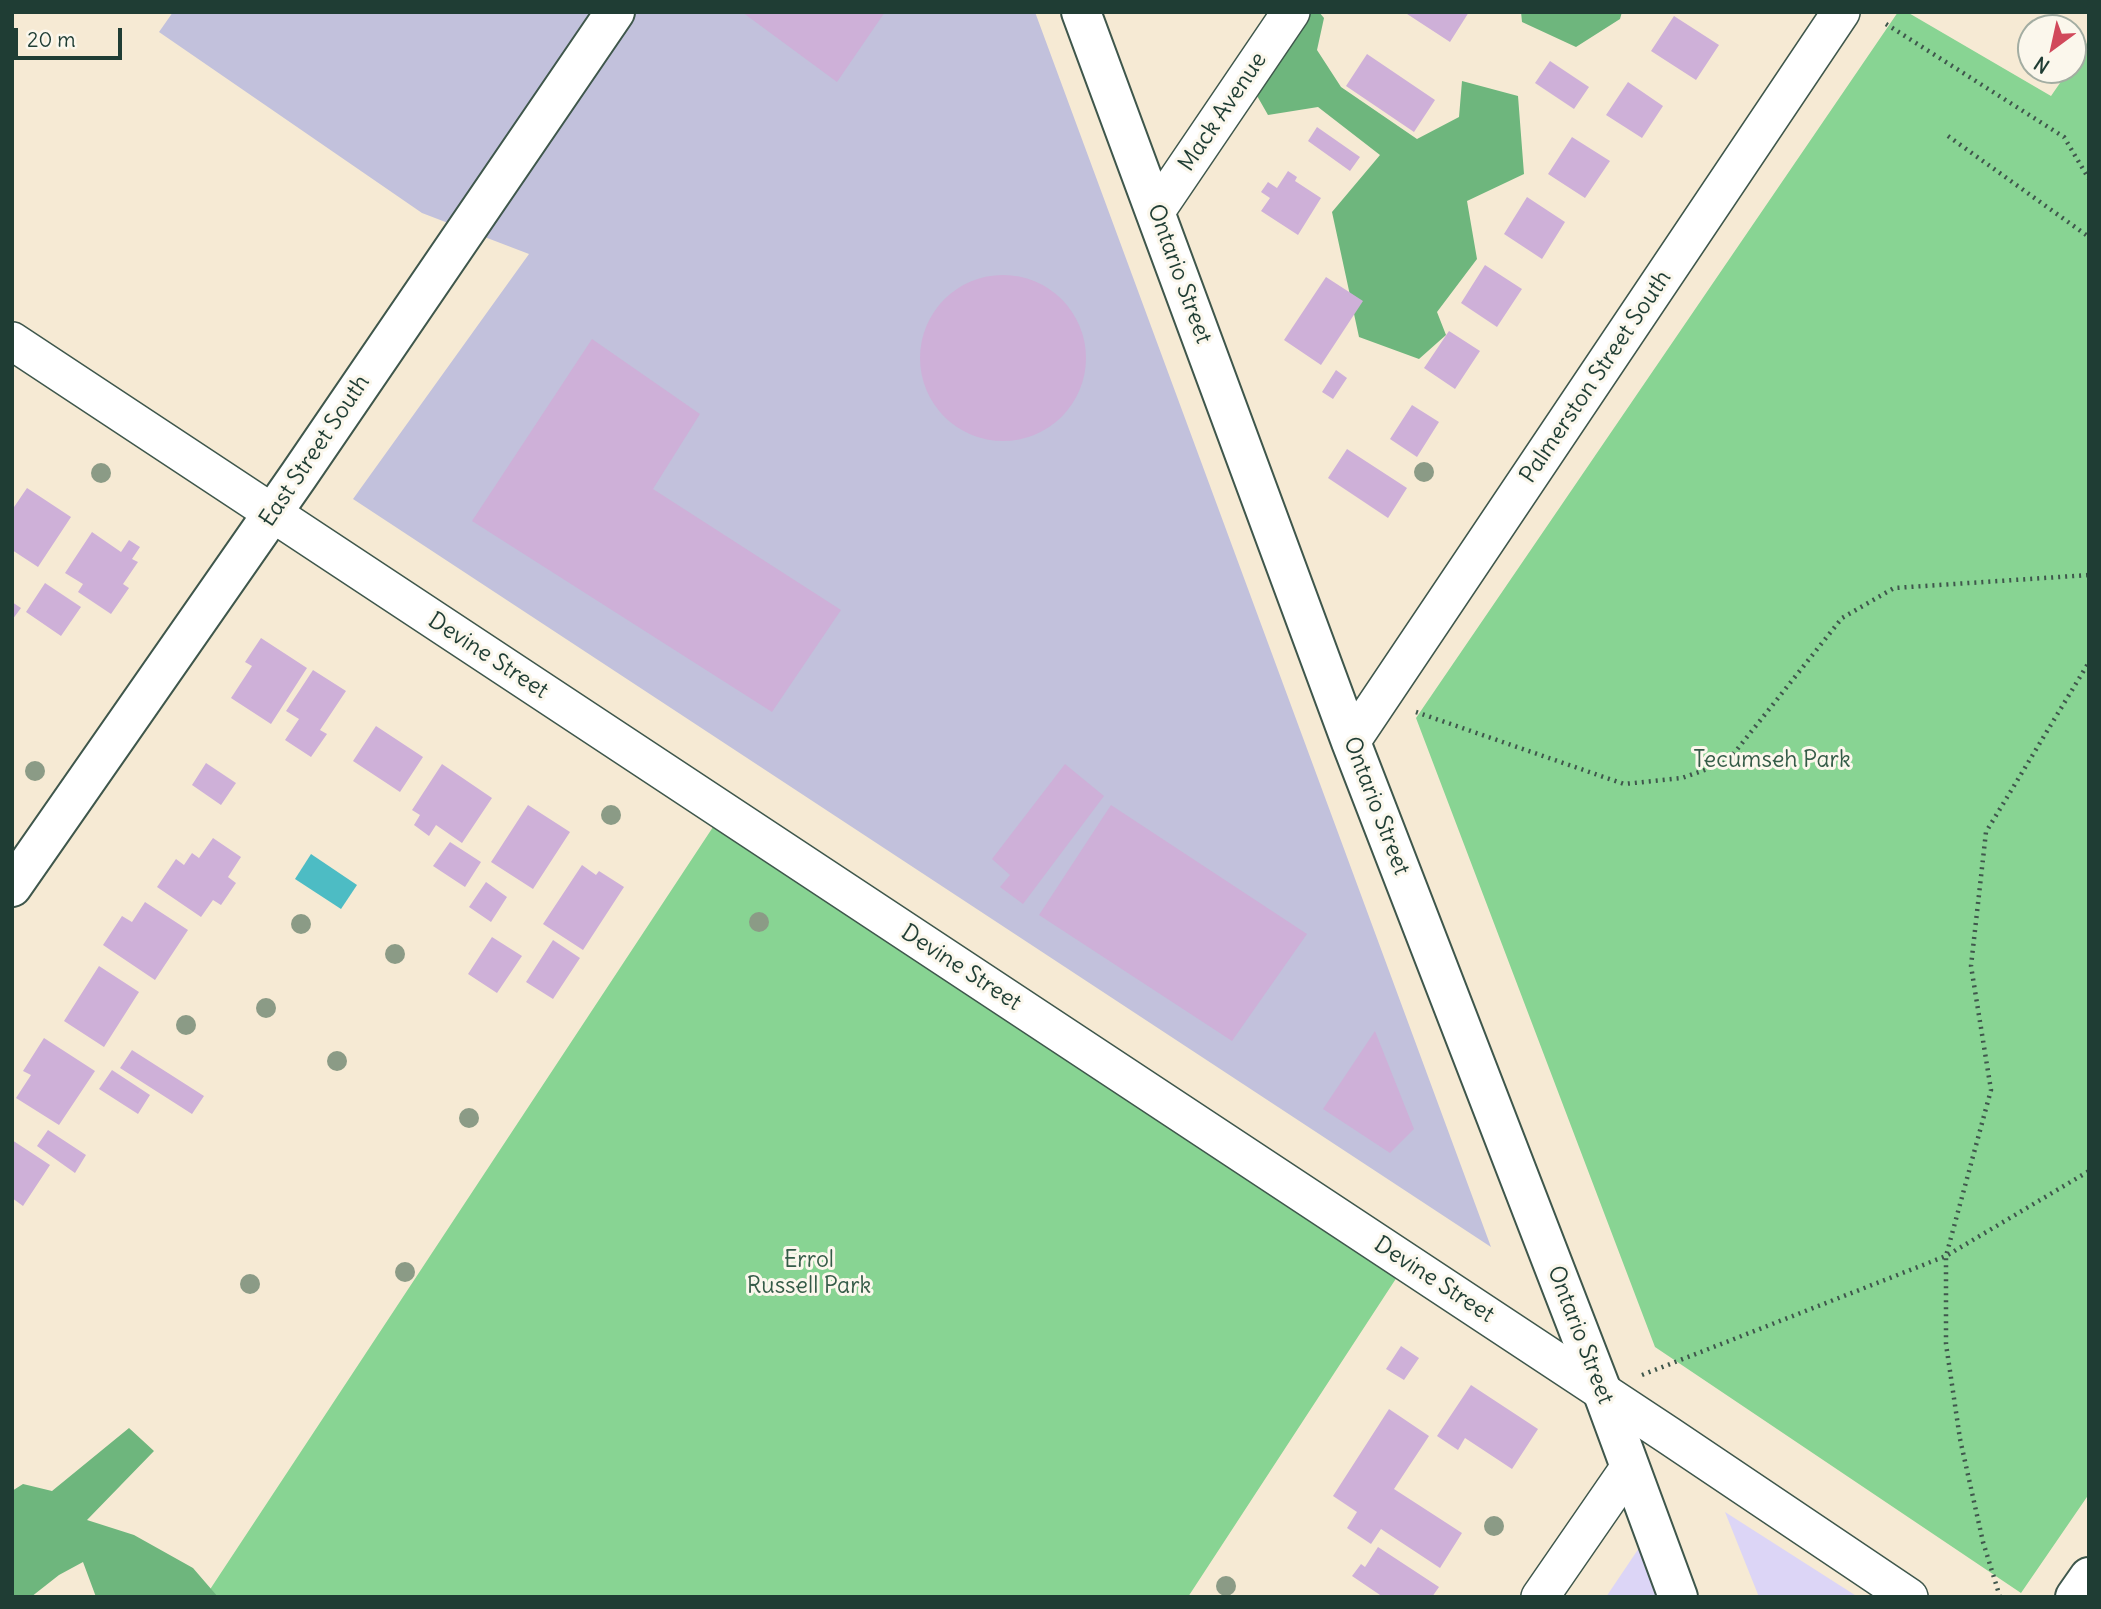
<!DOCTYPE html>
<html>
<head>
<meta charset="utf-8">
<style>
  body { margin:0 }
  #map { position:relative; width:2101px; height:1609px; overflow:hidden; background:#f6ead4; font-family:Delius,sans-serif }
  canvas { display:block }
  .frame { position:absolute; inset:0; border:14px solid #1f3d34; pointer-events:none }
  .north { position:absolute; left:2017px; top:14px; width:70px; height:70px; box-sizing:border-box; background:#fbf7ec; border:2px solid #a3ada2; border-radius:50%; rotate:213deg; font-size:19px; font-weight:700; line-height:28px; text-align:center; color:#1f3d34 }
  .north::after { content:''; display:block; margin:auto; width:24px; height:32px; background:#d1495b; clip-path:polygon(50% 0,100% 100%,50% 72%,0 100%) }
  .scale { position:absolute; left:14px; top:28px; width:108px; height:32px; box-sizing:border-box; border:4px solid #1f3d34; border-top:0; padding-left:9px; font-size:21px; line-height:24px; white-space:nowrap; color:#1f3d34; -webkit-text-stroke:5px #fbf7ec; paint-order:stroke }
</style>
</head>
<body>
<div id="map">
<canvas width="2101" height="1609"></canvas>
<div class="frame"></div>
<div class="north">N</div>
<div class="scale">20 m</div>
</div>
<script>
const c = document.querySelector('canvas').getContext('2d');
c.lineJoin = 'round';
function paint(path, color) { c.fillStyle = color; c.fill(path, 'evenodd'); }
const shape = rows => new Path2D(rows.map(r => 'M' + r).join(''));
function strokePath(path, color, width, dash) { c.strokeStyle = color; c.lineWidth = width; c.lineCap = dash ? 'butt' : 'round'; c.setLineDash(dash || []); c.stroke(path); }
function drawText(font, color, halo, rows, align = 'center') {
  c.font = font + ' Delius,sans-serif'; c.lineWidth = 6; c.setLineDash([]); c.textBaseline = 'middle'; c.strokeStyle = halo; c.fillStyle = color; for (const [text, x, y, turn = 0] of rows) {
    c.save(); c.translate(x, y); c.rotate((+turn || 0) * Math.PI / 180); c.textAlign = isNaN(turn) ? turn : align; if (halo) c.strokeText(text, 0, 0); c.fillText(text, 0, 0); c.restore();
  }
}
paint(shape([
  [1725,1512,1858,1597,1759,1597],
  [1639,1548,1657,1597,1606,1597]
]), '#dcd5f6');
paint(shape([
  [173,12,1035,12,1491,1247,353,499,529,254,422,213,159,32]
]), '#c2c1dc');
paint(shape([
  [1898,12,1907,12,2051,96,2069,70,2073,70,2073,63,2089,40,2089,1494,2021,1593,1655,1347,1416,718],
  [715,824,1399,1274,1188,1597,205,1597]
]), '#88d493');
paint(shape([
  [1282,12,1319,12,1324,18,1317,50,1341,87,1417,139,1459,117,1462,81,1518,96,1524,174,1467,201,1477,259,1437,312,1446,335,1419,359,1359,337,1332,212,1380,155,1318,107,1268,115,1244,73],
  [1521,12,1622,12,1620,19,1576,47,1522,22],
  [129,1428,154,1451,87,1520,134,1535,193,1568,218,1597,96,1597,83,1562,59,1575,31,1597,12,1597,12,1491,23,1484,52,1491]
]), '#6eb67d');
paint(shape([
  [311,854,357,885,341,909,295,879]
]), '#4dbcc4');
paint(shape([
  [742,12,885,12,837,82],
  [1404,12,1469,12,1450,42],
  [1674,16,1719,45,1696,80,1651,51],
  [1367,54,1435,100,1414,132,1346,86],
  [1550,61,1589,87,1574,109,1535,83],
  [1628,82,1663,106,1642,138,1606,115],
  [1317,127,1360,157,1350,171,1308,141],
  [1572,137,1610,161,1585,198,1548,174],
  [1288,171,1297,177,1295,181,1321,198,1298,235,1261,211,1270,198,1261,192,1268,182,1277,188],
  [1527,197,1565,222,1542,259,1504,234],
  [1485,265,1522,289,1497,327,1461,303],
  '920 358a83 83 0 1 1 166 0a83 83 0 1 1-166 0Z',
  [1326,277,1363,301,1321,365,1284,340],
  [1449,331,1480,351,1455,389,1424,368],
  [592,339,700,414,653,489,841,610,772,712,472,521],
  [1336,370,1347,378,1333,399,1322,392],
  [1412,405,1439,422,1417,457,1390,439],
  [1347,449,1407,488,1388,518,1328,478],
  [27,488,71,517,38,567,12,550,12,510],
  [92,532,121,552,129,540,140,547,132,559,138,562,123,584,129,588,111,614,78,592,83,584,65,573],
  [45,583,81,607,61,636,26,612],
  [12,602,21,608,12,620],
  [261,638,307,668,271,724,231,698,252,666,245,662],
  [313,670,346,691,320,730,327,734,311,757,285,740,299,719,286,711],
  [376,726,423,757,400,792,353,761],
  [206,763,236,783,221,805,192,785],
  [442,764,492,798,462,843,436,825,429,836,414,825,420,815,412,810],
  [1065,764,1104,796,1023,904,1000,887,1010,875,992,859],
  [528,805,570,832,533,889,491,862],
  [1111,805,1307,934,1232,1041,1039,915],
  [213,838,241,857,228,877,236,883,221,905,213,900,201,917,157,887,176,859,184,865,192,853,199,858],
  [450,842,481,862,465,887,433,866],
  [582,865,596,875,599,871,624,887,583,950,543,924],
  [486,882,507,897,491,922,469,907],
  [145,902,188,930,155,980,103,945,122,916,132,922],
  [492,937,522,956,497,993,468,974],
  [553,940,580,958,553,999,526,982],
  [99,966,139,992,104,1047,64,1021],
  [1375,1031,1414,1129,1390,1153,1323,1109],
  [44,1038,95,1071,59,1125,16,1098,31,1075,23,1071],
  [132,1050,204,1096,192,1114,120,1068],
  [112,1070,150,1095,138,1114,99,1089],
  [48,1130,86,1155,75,1173,37,1146],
  [12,1140,50,1165,23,1206,12,1198],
  [1401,1346,1419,1358,1404,1380,1386,1369],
  [1471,1385,1538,1429,1512,1469,1465,1438,1458,1450,1437,1436],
  [1389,1409,1429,1436,1394,1489,1462,1533,1440,1568,1381,1529,1371,1544,1347,1528,1357,1512,1333,1496],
  [1378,1547,1439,1587,1432,1597,1383,1597,1352,1576,1361,1564,1365,1567]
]), '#ceb0d8');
const street = shape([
  [1156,211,1291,12],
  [12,341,1668,1435,1909,1597],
  [1351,742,1841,12],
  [1540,1597,1629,1468]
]);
const secondary = shape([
  [1081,12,1351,742,1602,1391,1678,1597],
  [12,887,299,475,615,12],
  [2075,1597,2089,1577]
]);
strokePath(street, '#3f574c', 40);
strokePath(secondary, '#3f574c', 42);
strokePath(shape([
  [1886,24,2064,137,2089,179],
  [1948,136,2089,237],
  [1416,712,1624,784,1682,778,1727,762,1842,618,1894,588,2089,575],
  [1642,1375,1946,1256,2089,1171],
  [2000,1597,1983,1542,1960,1439,1946,1344,1946,1256,1991,1090,1971,966,1986,832,2089,662]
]), '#3f574c', 4.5, [2, 5]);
strokePath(street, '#fff', 37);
strokePath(secondary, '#fff', 38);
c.fillStyle = '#8b9b86';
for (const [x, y] of [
  [1424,472],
  [101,473],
  [35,771],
  [611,815],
  [759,922],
  [301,924],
  [395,954],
  [266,1008],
  [186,1025],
  [337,1061],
  [469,1118],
  [405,1272],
  [250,1284],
  [1494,1526],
  [1226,1586]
]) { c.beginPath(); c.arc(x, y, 10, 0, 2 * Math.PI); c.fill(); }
drawText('23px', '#1f3d34', '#fbf7ec', [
  ["Mack Avenue",1223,112,-56],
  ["Ontario Street",1179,274,70],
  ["Palmerston Street South",1596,377,-56],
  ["East Street South",315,451,-56],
  ["Devine Street",488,656,33],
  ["Ontario Street",1376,806,69],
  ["Devine Street",961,968,33],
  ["Devine Street",1434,1280,33],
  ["Ontario Street",1580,1335,69]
]);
drawText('23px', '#345b47', '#fbf7ec', [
  ["Tecumseh Park",1772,760],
  ["Errol",809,1260],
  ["Russell Park",809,1286]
]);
</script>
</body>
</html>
